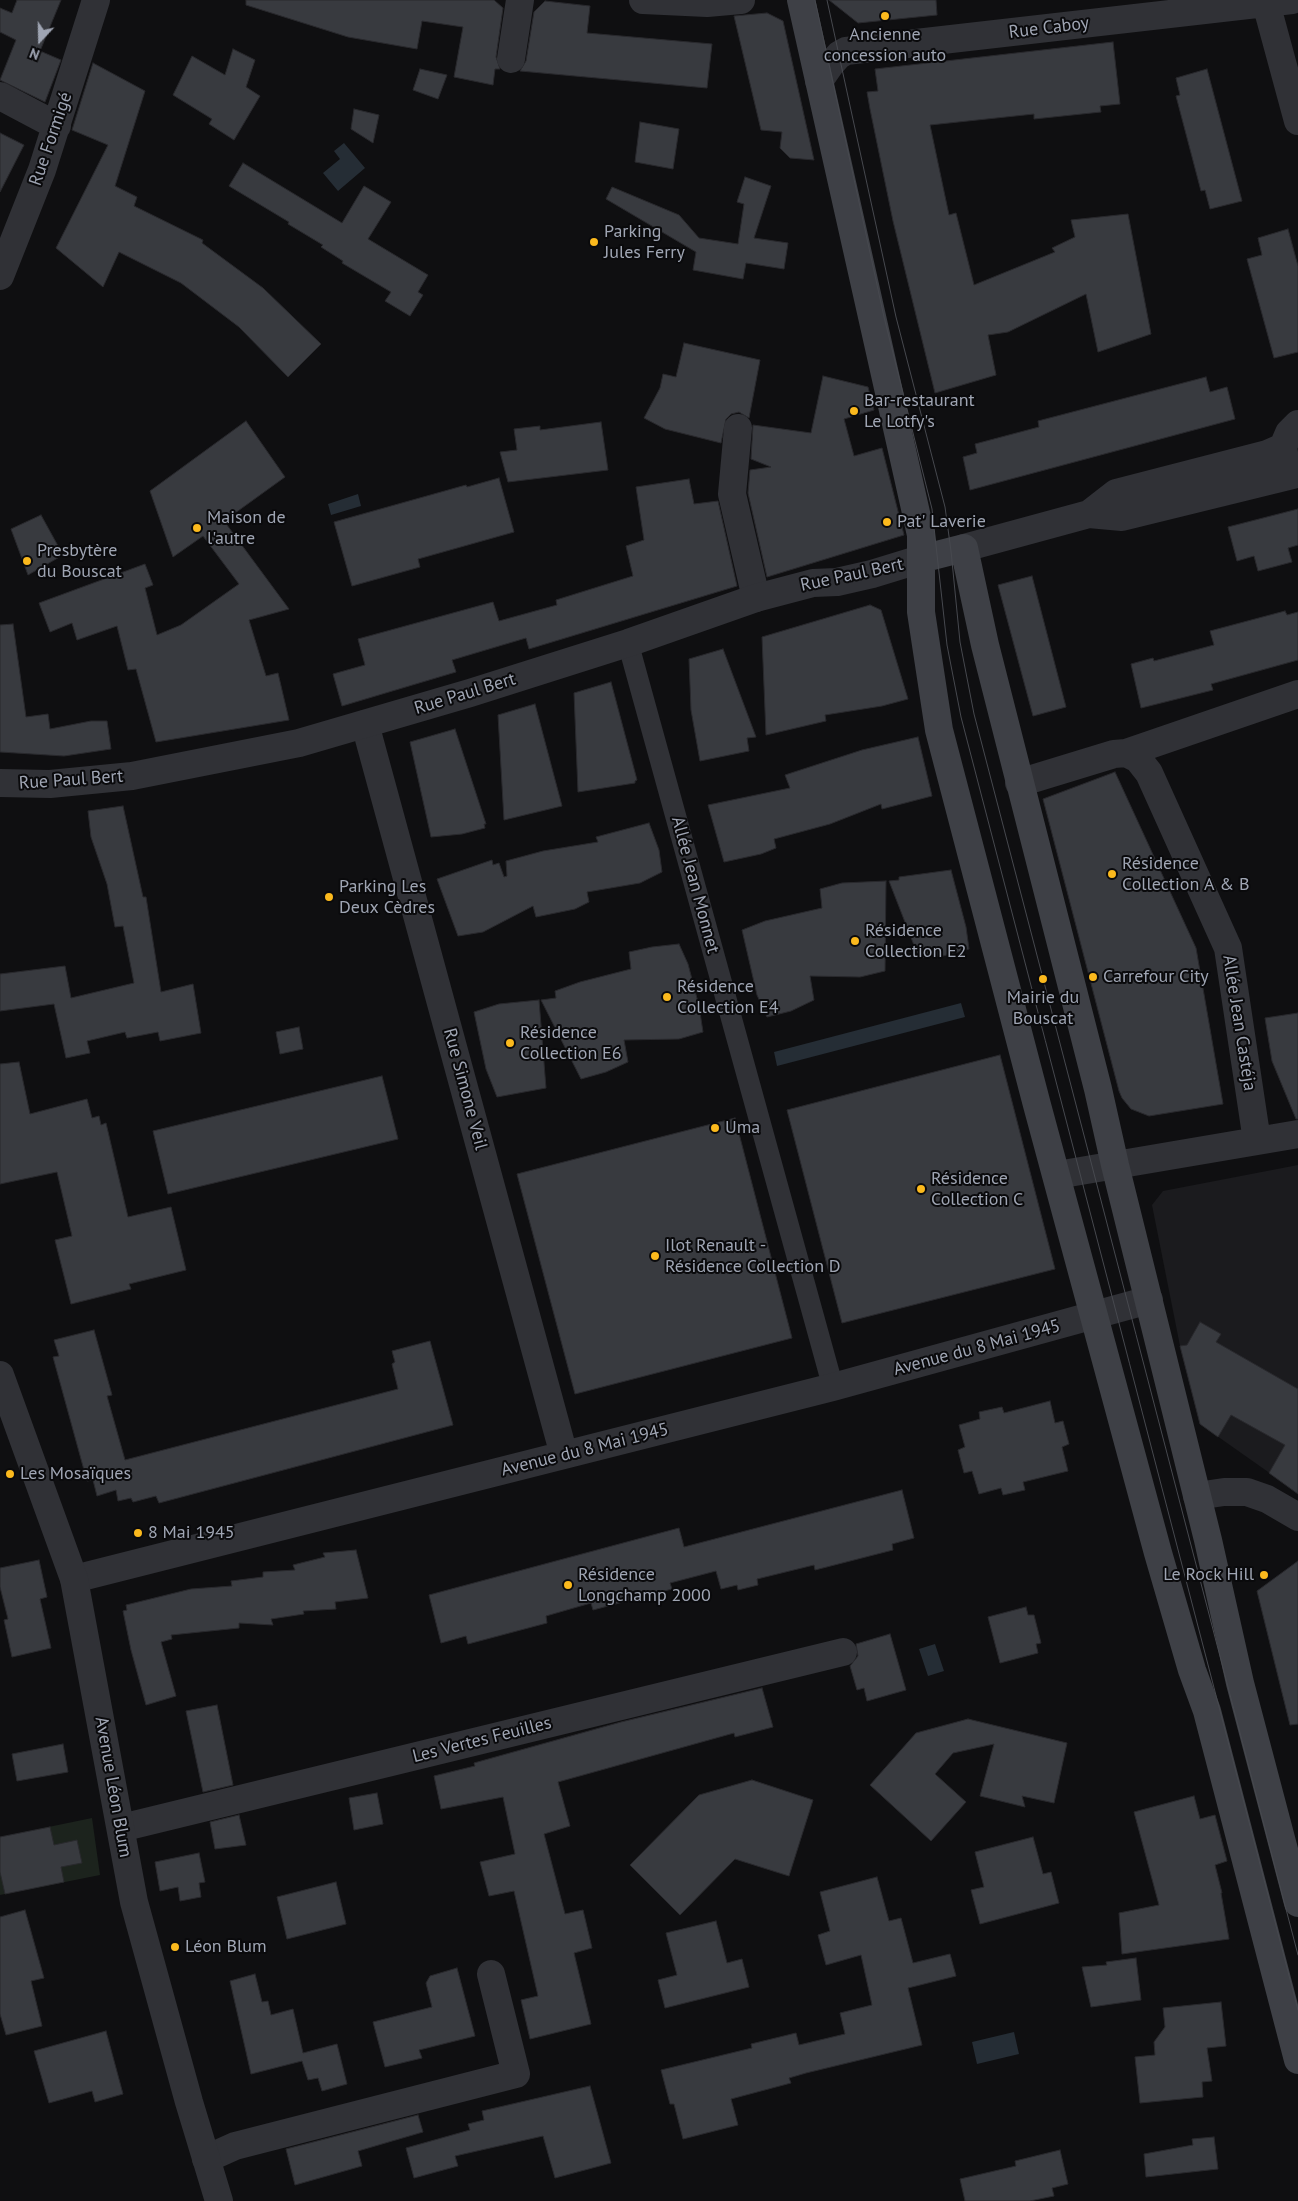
<!DOCTYPE html>
<html>
<head>
<meta charset="utf-8">
<style>
  body { margin:0 }
  #map { position:relative; width:1298px; height:2201px; overflow:hidden; background:#0f0f11; font-family:"PT Sans",sans-serif }
  canvas { display:block }
  .north { position:absolute; left:15px; top:15px; width:50px; height:50px; -webkit-text-stroke:4px #0a0a0c; paint-order:stroke; rotate:201deg; font-size:14px; font-weight:700; line-height:20px; text-align:center; color:#9fa5b3 }
  .north::after { content:''; display:block; margin:auto; width:18px; height:22px; background:#9fa5b3; clip-path:polygon(50% 0,100% 100%,50% 72%,0 100%) }
</style>
</head>
<body>
<div id="map">
<canvas width="1298" height="2201"></canvas>
<div class="north">N</div>
</div>
<script>
const c = document.querySelector('canvas').getContext('2d');
c.lineJoin = 'round';
function paint(path, color) { c.fillStyle = color; c.fill(path, 'evenodd'); }
const shape = rows => new Path2D(rows.map(r => 'M' + r).join(''));
function strokePath(path, color, width, dash) { c.strokeStyle = color; c.lineWidth = width; c.lineCap = dash ? 'butt' : 'round'; c.setLineDash(dash || []); c.stroke(path); }
function drawText(font, color, halo, rows, align = 'center') {
  c.font = font + ' "PT Sans",sans-serif'; c.lineWidth = 4; c.setLineDash([]); c.textBaseline = 'middle'; c.strokeStyle = halo; c.fillStyle = color; for (const [text, x, y, turn = 0] of rows) {
    c.save(); c.translate(x, y); c.rotate((+turn || 0) * Math.PI / 180); c.textAlign = isNaN(turn) ? turn : align; if (halo) c.strokeText(text, 0, 0); c.fillText(text, 0, 0); c.restore();
  }
}
paint(shape([
  [1298,1165,1298,1493,1200,1424,1180,1346,1152,1205,1163,1191]
]), '#1b1b1e');
paint(shape([
  [92,1818,100,1875,0,1895,0,1837]
]), '#1c231d');
paint(shape([
  [344,143,365,168,338,191,323,173,340,159,334,151],
  [358,494,361,506,331,515,328,504],
  [961,1003,965,1017,777,1066,774,1052],
  [935,1644,944,1671,928,1676,919,1649],
  [1014,2032,1019,2054,977,2064,972,2042]
]), '#252d35');
const building = shape([
  [17,0,61,0,40,51,61,60,45,102,0,80,16,40,0,32,0,8,12,13,17,0],
  [246,0,494,0,503,8,496,57,500,69,495,69,493,85,454,77,463,27,422,21,417,49,348,37,246,5,246,0],
  [829,0,936,0,937,15,858,23,829,0],
  [545,1,590,6,587,33,712,44,707,88,520,71,526,61,534,12,545,1],
  [767,13,783,21,814,160,790,158,780,148,782,132,761,130,734,16,767,13],
  [1113,42,1120,104,1100,106,1101,112,1034,119,1034,114,930,125,949,215,956,213,974,285,1055,252,1052,248,1075,237,1071,220,1128,214,1151,334,1098,352,1086,294,1008,332,988,335,996,375,935,393,893,221,870,109,867,92,878,91,875,69,1113,42],
  [233,49,255,60,246,87,260,96,234,140,209,124,212,119,173,95,192,56,225,75,233,49],
  [93,63,145,91,115,186,137,197,134,206,203,240,202,243,263,288,321,344,288,377,239,327,181,283,119,252,103,287,56,248,108,145,72,130,93,63],
  [420,69,447,75,438,99,413,90,420,69],
  [1207,69,1242,201,1210,209,1205,190,1201,191,1176,96,1180,95,1176,78,1207,69],
  [354,109,379,115,373,143,351,129,354,109],
  [640,122,679,129,673,169,635,162,640,122],
  [0,133,24,145,0,192,0,133],
  [243,163,342,223,364,186,391,202,368,239,428,275,418,292,423,295,410,316,385,301,391,292,342,263,343,261,321,247,323,245,288,224,289,222,229,186,243,163],
  [745,177,771,186,754,238,788,243,784,269,746,263,743,279,693,270,696,252,606,199,612,187,679,215,699,238,738,244,744,204,737,202,745,177],
  [1288,229,1298,266,1298,352,1274,358,1247,259,1262,255,1258,238,1288,229],
  [684,343,760,360,749,418,739,412,731,414,726,419,721,443,665,429,644,418,660,388,663,374,676,377,684,343],
  [823,376,868,387,874,410,844,419,854,456,882,448,904,535,767,577,748,493,750,470,771,467,751,459,753,425,811,433,823,376],
  [1206,377,1210,392,1227,387,1235,419,970,490,963,457,977,453,975,444,1039,427,1038,421,1206,377],
  [246,421,285,477,224,521,289,609,249,620,266,676,278,673,289,720,156,742,136,669,128,670,117,626,77,640,72,623,50,632,39,603,145,564,153,585,145,588,157,635,181,625,239,584,203,536,173,557,150,491,246,421],
  [601,422,608,470,508,482,500,452,517,450,514,429,540,426,540,430,601,422],
  [499,478,514,532,418,559,420,567,352,586,334,522,466,485,467,487,499,478],
  [689,479,694,504,718,501,737,586,529,649,526,638,452,660,456,672,342,706,333,674,365,665,358,639,493,602,499,621,557,605,556,600,633,576,626,546,644,540,636,487,689,479],
  [1298,509,1298,545,1288,548,1292,562,1258,571,1254,556,1237,561,1228,527,1298,509],
  [41,515,63,555,28,575,11,529,41,515],
  [1032,576,1066,707,1033,716,998,585,1032,576],
  [870,605,881,610,908,699,882,706,825,715,826,721,766,735,762,637,870,605],
  [1285,611,1287,615,1298,612,1298,660,1211,684,1213,690,1141,708,1131,664,1153,658,1154,661,1214,645,1210,631,1285,611],
  [13,624,26,717,48,714,50,729,91,721,107,721,111,749,64,756,0,752,0,625,13,624],
  [723,649,756,737,747,738,749,751,700,761,691,710,689,659,723,649],
  [611,682,637,780,635,781,635,783,578,792,574,693,611,682],
  [535,704,562,806,504,820,498,715,535,704],
  [455,729,486,824,484,824,485,828,462,834,431,837,410,742,455,729],
  [918,737,932,796,882,809,881,804,830,824,774,839,776,848,761,854,724,862,708,805,790,788,785,775,862,750,918,737],
  [1115,772,1196,948,1223,1104,1149,1116,1131,1109,1122,1098,1119,1091,1043,799,1115,772],
  [123,806,143,897,146,897,161,992,193,984,201,1033,160,1041,158,1032,127,1038,125,1032,87,1041,90,1053,66,1058,54,1004,0,1011,0,974,65,966,71,998,134,983,123,926,115,927,107,884,91,837,88,811,123,806],
  [649,823,659,850,662,872,640,883,587,892,589,902,575,909,536,917,533,906,483,932,458,936,437,879,492,860,493,865,499,863,504,877,507,876,506,861,543,851,598,842,596,837,649,823],
  [951,870,966,927,969,949,943,956,919,958,889,881,899,880,899,877,951,870],
  [886,881,885,971,860,977,810,976,814,1000,791,1011,767,1017,757,995,742,930,765,921,822,908,820,889,842,883,886,881],
  [679,944,688,964,699,1006,703,1032,679,1039,624,1040,628,1062,606,1072,581,1079,541,1000,556,998,555,991,580,982,631,969,629,952,652,947,679,944],
  [539,1000,546,1088,497,1097,486,1069,474,1012,499,1004,539,1000],
  [1298,1013,1298,1119,1296,1119,1272,1061,1265,1018,1298,1013],
  [299,1027,303,1049,280,1054,276,1032,299,1027],
  [1000,1055,1055,1269,842,1323,787,1110,1000,1055],
  [19,1062,30,1114,87,1099,92,1118,99,1116,101,1125,106,1123,128,1217,171,1207,186,1270,129,1284,131,1289,71,1304,55,1240,72,1236,57,1172,0,1184,0,1064,19,1062],
  [382,1076,398,1139,168,1194,153,1131,382,1076],
  [735,1118,792,1338,575,1394,517,1174,735,1118],
  [1200,1322,1221,1334,1216,1342,1298,1389,1298,1494,1269,1473,1285,1445,1231,1415,1218,1437,1200,1424,1180,1346,1187,1345,1200,1322],
  [94,1330,112,1395,107,1396,125,1460,398,1389,392,1364,395,1362,392,1351,430,1341,453,1425,159,1503,156,1496,133,1502,131,1498,118,1501,116,1490,97,1496,93,1480,87,1481,53,1357,59,1356,54,1340,94,1330],
  [1050,1401,1055,1423,1063,1421,1069,1444,1062,1447,1068,1471,1023,1482,1025,1490,1003,1495,1001,1488,979,1494,972,1471,964,1473,958,1450,965,1447,959,1425,980,1419,979,1412,1002,1407,1004,1413,1050,1401],
  [902,1490,914,1538,892,1544,893,1550,815,1570,814,1565,757,1579,758,1585,738,1590,737,1585,721,1589,716,1571,670,1583,672,1589,593,1610,591,1603,546,1616,547,1623,468,1644,466,1636,441,1643,429,1595,679,1528,684,1547,902,1490],
  [356,1550,368,1598,335,1602,336,1609,303,1611,304,1614,271,1619,273,1625,239,1623,239,1628,171,1635,172,1639,161,1642,176,1696,146,1705,131,1650,123,1611,127,1610,126,1605,191,1589,232,1586,231,1581,263,1577,263,1572,295,1570,293,1565,325,1557,323,1553,356,1550],
  [39,1560,47,1597,40,1599,51,1648,12,1657,4,1620,8,1619,0,1587,0,1568,39,1560],
  [1298,1561,1298,1724,1290,1725,1257,1591,1298,1561],
  [1026,1607,1028,1615,1034,1615,1041,1643,1036,1644,1038,1653,1000,1663,988,1617,1026,1607],
  [890,1634,906,1690,867,1701,864,1688,857,1690,850,1666,858,1656,856,1644,890,1634],
  [762,1688,773,1727,735,1737,734,1733,558,1782,570,1826,544,1834,565,1914,583,1910,592,1948,574,1953,591,2024,530,2039,521,2000,538,1996,514,1891,489,1896,480,1862,515,1854,503,1797,441,1809,434,1776,475,1766,474,1763,621,1722,762,1688],
  [217,1705,233,1785,203,1792,186,1711,217,1705],
  [968,1719,1067,1743,1054,1803,1022,1796,1025,1807,980,1796,994,1744,953,1753,935,1774,966,1802,931,1841,870,1785,916,1733,968,1719],
  [63,1744,68,1772,17,1781,12,1754,63,1744],
  [752,1780,813,1800,789,1876,735,1859,680,1915,630,1865,699,1795,752,1780],
  [377,1793,383,1824,354,1830,349,1798,377,1793],
  [1194,1796,1200,1819,1215,1815,1227,1861,1215,1865,1222,1893,1221,1893,1229,1939,1122,1954,1119,1913,1159,1905,1134,1812,1194,1796],
  [239,1815,246,1845,215,1849,210,1822,239,1815],
  [50,1827,54,1845,77,1840,82,1863,61,1867,64,1882,5,1894,0,1872,0,1837,50,1827],
  [1033,1837,1043,1874,1051,1872,1059,1903,980,1924,971,1890,984,1887,975,1852,1033,1837],
  [199,1853,205,1882,199,1883,201,1897,180,1901,178,1887,160,1891,155,1862,199,1853],
  [877,1877,889,1921,901,1918,913,1963,950,1954,956,1976,908,1988,922,2045,806,2073,789,2078,791,2083,731,2099,738,2125,683,2139,674,2104,670,2104,661,2070,752,2048,751,2044,796,2033,799,2045,845,2034,840,2013,872,2005,861,1955,826,1965,818,1935,830,1931,820,1892,877,1877],
  [336,1882,346,1924,287,1939,277,1897,336,1882],
  [25,1910,44,1978,31,1981,42,2026,6,2035,0,2014,0,1917,25,1910],
  [716,1921,727,1963,742,1959,749,1987,665,2008,658,1980,677,1975,666,1933,716,1921],
  [1136,1958,1141,2000,1091,2007,1082,1967,1107,1965,1106,1962,1136,1958],
  [457,1968,475,2036,419,2050,422,2058,385,2067,373,2022,432,2007,426,1983,430,1976,457,1968],
  [255,1974,262,2002,268,2001,271,2015,293,2009,303,2053,337,2044,347,2084,322,2091,318,2078,308,2080,302,2061,251,2074,230,1981,255,1974],
  [1221,2002,1226,2046,1207,2048,1212,2081,1202,2082,1203,2097,1140,2103,1135,2057,1155,2055,1154,2042,1165,2027,1163,2008,1221,2002],
  [106,2031,123,2094,95,2102,92,2091,49,2103,34,2051,106,2031],
  [590,2086,611,2163,555,2178,543,2136,455,2156,458,2166,414,2178,406,2148,470,2130,468,2124,484,2120,482,2111,590,2086],
  [418,2115,423,2132,358,2151,362,2166,295,2185,286,2149,418,2115],
  [1214,2137,1218,2169,1146,2177,1144,2154,1193,2145,1192,2139,1214,2137],
  [1060,2150,1068,2184,1052,2188,1054,2196,1030,2201,965,2201,960,2179,1016,2166,1015,2161,1060,2150]
]);
paint(building, '#383a3f');
strokePath(building, '#29292d', 1);
strokePath(shape([
  [628,643,833,1387]
]), '#303136', 21);
strokePath(shape([
  [643,0,707,3,741,0],
  [1266,3,1298,121],
  [511,59,520,0],
  [819,81,830,65,839,55,846,51,1292,0],
  [0,96,57,126],
  [0,276,42,170,96,0],
  [738,428,732,494,756,598],
  [1286,465,1283,447,1289,433,1298,424],
  [1089,514,1116,493,1267,454,1283,447],
  [964,548,1089,514,1122,517,1293,475],
  [365,724,564,1455],
  [1126,753,1298,694],
  [1019,783,1114,754,1126,753,1138,759,1149,773,1228,948,1257,1141],
  [1057,1175,1298,1134],
  [1197,1496,1224,1492,1247,1492,1267,1499,1298,1517],
  [74,1579,833,1387,1149,1300],
  [121,1828,843,1652],
  [206,2159,235,2146,516,2074,491,1974]
]), '#303136', 28);
strokePath(shape([
  [0,783,50,784,132,776,299,743,470,693,628,643,756,598,813,583,837,582,872,574,921,559],
  [0,1375,74,1579,134,1902,189,2102,219,2201]
]), '#303136', 28);
strokePath(shape([
  [801,0,921,535,921,612,939,730,1037,1105,1158,1553,1192,1670,1207,1711,1298,2060],
  [921,559,964,548,985,645,1098,1089,1115,1165,1208,1540,1240,1683,1298,1903]
]), '#3e4046', 28);
strokePath(shape([
  [815,0,884,317,932,509,947,645,961,717,1298,2010],
  [827,0,896,317,945,507,951,551,960,642,974,714,1298,1955]
]), '#47494f', 1);
for (const [x, y, r, color] of [
  [885,16,5,"#fbb91d"],
  [594,242,5,"#fbb91d"],
  [854,411,5,"#fbb91d"],
  [887,522,5,"#fbb91d"],
  [197,528,5,"#fbb91d"],
  [27,561,5,"#fbb91d"],
  [1112,874,5,"#fbb91d"],
  [329,897,5,"#fbb91d"],
  [855,941,5,"#fbb91d"],
  [1093,977,5,"#fbb91d"],
  [1043,979,5,"#fbb91d"],
  [667,997,5,"#fbb91d"],
  [510,1043,5,"#fbb91d"],
  [715,1128,5,"#fbb91d"],
  [921,1189,5,"#fbb91d"],
  [655,1256,5,"#fbb91d"],
  [10,1474,5,"#fbb91d"],
  [138,1533,5,"#fbb91d"],
  [1264,1575,5,"#fbb91d"],
  [568,1585,5,"#fbb91d"],
  [175,1947,5,"#fbb91d"]
]) { const dot = new Path2D(); dot.arc(x, y, r, 0, 2 * Math.PI); c.fillStyle = color; c.fill(dot); strokePath(dot, '#0a0a0c', 2); }
drawText('18px', '#9fa5b3', '#0a0a0c', [
  ["Rue Caboy",1049,28,-7],
  ["Rue Formigé",51,139,-71],
  ["Rue Paul Bert",852,575,-12],
  ["Rue Paul Bert",465,694,-17],
  ["Rue Paul Bert",71,780,-4],
  ["Allée Jean Monnet",695,885,75],
  ["Allée Jean Castéja",1239,1023,81],
  ["Rue Simone Veil",465,1089,75],
  ["Avenue du 8 Mai 1945",977,1348,-15],
  ["Avenue du 8 Mai 1945",585,1450,-14],
  ["Les Vertes Feuilles",482,1740,-14],
  ["Avenue Léon Blum",113,1787,80]
]);
drawText('18px', '#9fa5b3', '#0a0a0c', [
  ["Ancienne",885,35,"center"],
  ["concession auto",885,56,"center"],
  ["Parking",604,232],
  ["Jules Ferry",604,253],
  ["Bar-restaurant",864,401],
  ["Le Lotfy's",864,422],
  ["Maison de",207,518],
  ["l'autre",207,539],
  ["Pat' Laverie",897,522],
  ["Presbytère",37,551],
  ["du Bouscat",37,572],
  ["Résidence",1122,864],
  ["Collection A & B",1122,885],
  ["Parking Les",339,887],
  ["Deux Cèdres",339,908],
  ["Résidence",865,931],
  ["Collection E2",865,952],
  ["Carrefour City",1103,977],
  ["Résidence",677,987],
  ["Collection E4",677,1008],
  ["Mairie du",1043,998,"center"],
  ["Bouscat",1043,1019,"center"],
  ["Résidence",520,1033],
  ["Collection E6",520,1054],
  ["Uma",725,1128],
  ["Résidence",931,1179],
  ["Collection C",931,1200],
  ["Ilot Renault -",665,1246],
  ["Résidence Collection D",665,1267],
  ["Les Mosaïques",20,1474],
  ["8 Mai 1945",148,1533],
  ["Résidence",578,1575],
  ["Longchamp 2000",578,1596],
  ["Le Rock Hill",1254,1575,"right"],
  ["Léon Blum",185,1947]
], 'left');
</script>
</body>
</html>
